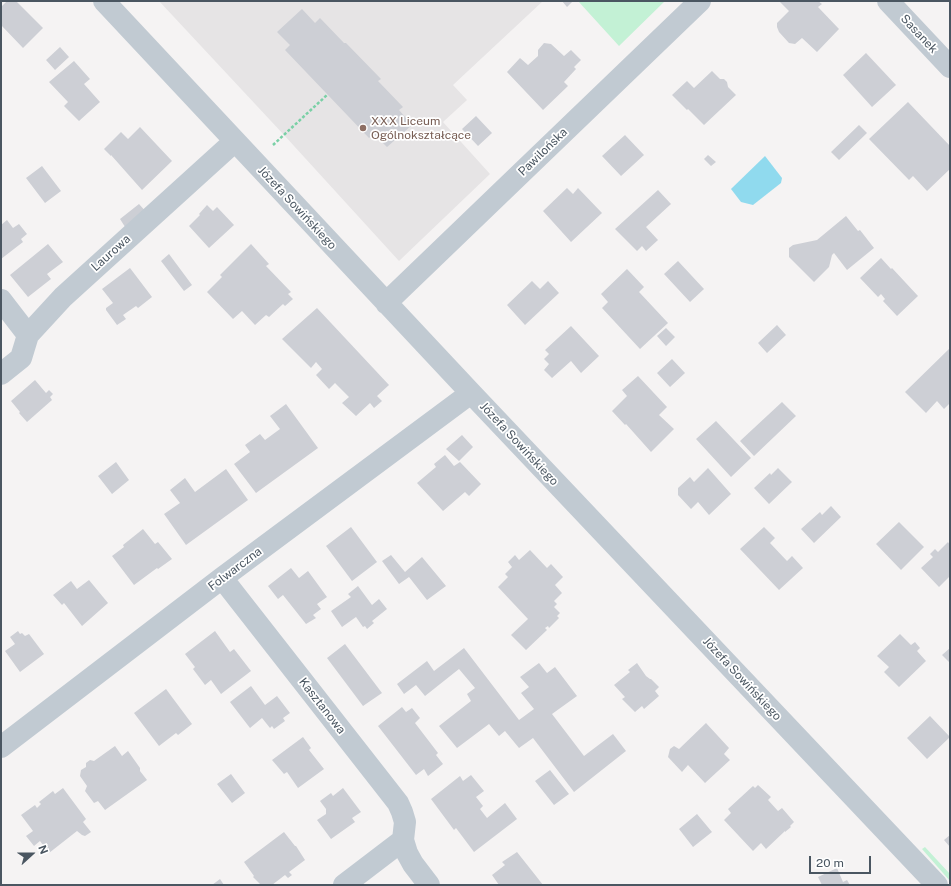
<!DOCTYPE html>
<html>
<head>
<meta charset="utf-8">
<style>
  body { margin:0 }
  #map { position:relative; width:951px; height:886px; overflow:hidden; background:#f5f3f3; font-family:"Public Sans",sans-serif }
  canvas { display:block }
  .frame { position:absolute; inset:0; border:2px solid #4a5661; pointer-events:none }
  .north { position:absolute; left:12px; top:834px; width:40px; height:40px; -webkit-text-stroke:3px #fff; paint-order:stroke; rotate:69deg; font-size:11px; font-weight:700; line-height:16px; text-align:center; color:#4a5661 }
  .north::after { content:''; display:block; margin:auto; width:14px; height:18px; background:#4a5661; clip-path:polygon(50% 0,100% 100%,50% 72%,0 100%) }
  .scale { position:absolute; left:809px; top:856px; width:62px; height:18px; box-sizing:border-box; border:2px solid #4a5661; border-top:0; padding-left:5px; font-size:12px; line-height:14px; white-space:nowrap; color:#4a5661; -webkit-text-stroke:3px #fff; paint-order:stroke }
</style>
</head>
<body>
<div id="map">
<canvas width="951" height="886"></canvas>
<div class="frame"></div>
<div class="north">N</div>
<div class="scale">20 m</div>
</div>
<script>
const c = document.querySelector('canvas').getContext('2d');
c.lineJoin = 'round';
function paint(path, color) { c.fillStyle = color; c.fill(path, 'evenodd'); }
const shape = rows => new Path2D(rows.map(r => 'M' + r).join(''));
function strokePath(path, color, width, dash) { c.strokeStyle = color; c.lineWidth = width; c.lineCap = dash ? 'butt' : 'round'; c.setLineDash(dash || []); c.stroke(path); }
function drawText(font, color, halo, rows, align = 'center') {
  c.font = font + ' "Public Sans",sans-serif'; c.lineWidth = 3.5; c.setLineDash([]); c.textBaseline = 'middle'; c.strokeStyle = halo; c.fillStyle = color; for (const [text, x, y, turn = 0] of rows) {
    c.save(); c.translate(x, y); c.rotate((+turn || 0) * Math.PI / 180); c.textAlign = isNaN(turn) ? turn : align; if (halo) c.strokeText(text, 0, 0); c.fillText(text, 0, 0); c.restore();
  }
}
paint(shape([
  [159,1,543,1,453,85,467,100,443,122,490,174,399,261,284,135]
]), '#e6e4e5');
paint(shape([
  [578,1,665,1,619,46],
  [925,847,950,874,950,881,922,849]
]), '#c3f1d5');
paint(shape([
  [765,156,782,178,781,183,753,205,741,202,731,189]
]), '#90daee');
paint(shape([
  [7,1,16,1,43,28,23,48,1,25,1,7],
  [562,1,573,1,567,7],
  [779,1,818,1,822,4,818,7,839,29,817,52,802,38,795,44,789,43,779,32,777,27,777,23,789,11],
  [302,9,315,23,320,18,344,43,346,43,381,79,378,81,403,107,399,110,412,125,387,147,374,134,369,138,285,50,290,45,277,32],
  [544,43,551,44,564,56,571,50,581,60,574,67,576,69,564,82,568,86,543,110,507,72,520,58,528,65,538,56,538,50],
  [60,47,69,57,55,70,46,60],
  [866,53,896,85,872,107,843,75],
  [74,61,90,79,84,84,100,102,79,121,64,106,68,102,49,82],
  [712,71,720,79,724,79,727,82,728,87,736,95,704,125,688,109,687,110,672,95,687,81,694,88],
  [908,102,950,146,950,169,927,191,913,176,909,180,869,139],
  [476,116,492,133,478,146,462,129],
  [859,125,867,133,839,160,831,152],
  [140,127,172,161,142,190,111,155,111,156,104,149,121,132,128,139],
  [625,135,644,155,621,176,602,156],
  [708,155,716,162,711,166,704,159],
  [42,166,61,191,45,203,26,178],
  [567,188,573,194,578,188,602,213,571,242,543,211],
  [658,190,671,204,646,227,658,240,646,251,642,246,637,251,615,229],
  [139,204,148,214,127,230,120,219],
  [207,205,213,211,217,207,234,225,209,248,189,226,200,215,199,214],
  [846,216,858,231,860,230,874,248,847,270,834,253,832,255,829,267,814,282,789,257,789,248,793,245,817,240],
  [7,220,13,228,19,224,27,234,21,239,23,242,1,259,1,225],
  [48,244,63,262,47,274,51,279,28,297,10,275],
  [251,244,269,264,266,266,291,292,288,294,293,299,285,306,283,304,269,317,266,315,255,325,242,311,233,319,207,292,222,277,220,275],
  [169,254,192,285,184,291,161,261],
  [881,258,891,269,892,268,918,296,897,316,883,301,885,299,881,294,878,297,860,278],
  [678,261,704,289,690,302,664,274],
  [130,268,152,297,138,308,136,306,123,315,126,319,117,325,106,310,106,308,113,303,102,289],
  [627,269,644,287,639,292,640,293,668,323,640,349,602,308,608,302,601,294],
  [532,281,540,289,548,281,559,293,525,325,507,305],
  [317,308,389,385,377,396,382,401,374,408,370,403,356,416,342,403,349,397,335,383,329,389,316,375,322,369,316,362,311,368,282,339],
  [777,325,786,335,767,353,758,343],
  [571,326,599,356,581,373,571,361,552,378,544,370,549,364,544,359,549,354,545,350],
  [666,328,675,337,666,346,657,336],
  [950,348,950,403,944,409,937,401,926,413,905,392],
  [672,359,685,373,670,387,657,373],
  [638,376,667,407,659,415,674,429,651,452,626,424,625,425,612,411,627,396,622,390],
  [35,380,46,393,49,390,53,394,50,397,52,400,27,422,19,413,20,412,11,401],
  [782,402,796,416,754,456,740,441],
  [286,404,318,448,256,493,234,464,250,452,245,445,260,434,265,440,280,429,270,416],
  [716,421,751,458,731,477,696,439],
  [462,435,473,447,459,461,446,449],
  [445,455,454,466,460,462,481,484,469,496,465,492,443,511,417,483,436,467,434,464],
  [116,462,129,480,112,494,98,476],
  [708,468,731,494,709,515,698,502,691,509,678,495,678,488,690,477,694,482],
  [778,468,792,482,769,504,754,488,770,473,771,475],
  [226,469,248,500,186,545,164,514,180,503,170,490,185,478,195,492],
  [831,506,841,517,814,543,801,529,820,512,822,515],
  [899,522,924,547,901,570,876,544],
  [351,527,377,562,352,581,326,546],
  [764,527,775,538,770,543,787,561,792,556,803,568,779,590,740,549],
  [143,529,155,544,158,542,172,559,158,569,157,568,134,585,112,556,124,547,123,545],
  [948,542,950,545,950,576,939,587,921,568,933,557,930,554,935,549,938,552],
  [530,550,547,568,551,564,563,577,555,585,562,593,554,601,557,604,554,607,560,613,557,616,559,618,549,628,548,626,545,628,547,630,526,650,511,635,528,619,498,587,508,577,505,574,512,567,508,562,515,555,519,560],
  [391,555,405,572,422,557,446,586,427,600,409,577,399,584,382,561],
  [291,568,299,578,308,571,327,597,317,604,321,609,313,615,316,618,306,624,283,595,278,599,268,586],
  [89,580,108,603,82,626,64,603,62,605,53,595,71,581,77,589],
  [358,586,372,605,379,599,387,609,372,621,374,623,367,629,365,626,363,627,356,617,342,627,331,611,351,597,348,594],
  [18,631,20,634,22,633,25,636,29,634,44,654,20,672,5,651,15,644,10,637],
  [215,631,230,652,234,649,251,671,221,694,211,680,205,685,193,669,195,667,185,654],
  [900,634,911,645,915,642,920,648,917,651,926,661,899,687,884,672,889,667,877,656],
  [345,644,382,693,363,706,327,658],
  [464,648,519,720,534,709,521,693,529,687,520,677,539,663,547,673,555,667,577,696,552,714,584,756,613,734,626,751,574,792,533,738,519,748,505,731,499,736,489,724,457,748,439,726,471,701,467,694,475,688,459,669,425,696,416,685,404,694,397,684,427,661,434,671],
  [950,648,950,663,942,655],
  [637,663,646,676,650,679,651,679,659,687,655,691,659,696,644,709,642,706,635,712,622,699,625,697,614,685,630,672,628,670],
  [251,686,265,705,277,696,290,713,283,718,285,721,274,729,272,726,270,728,262,718,250,728,230,702],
  [166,689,192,724,178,735,176,733,159,746,134,713],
  [402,707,406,712,412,708,420,718,415,723,438,753,436,755,443,764,428,776,424,769,416,775,378,726],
  [930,716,950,737,927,759,907,738],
  [706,723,729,748,724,754,730,760,705,783,688,765,682,772,668,757,670,749,674,746,679,749],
  [303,737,311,748,309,750,324,769,298,788,287,772,284,774,272,760],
  [115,746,122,756,128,751,140,768,140,771,147,780,105,810,98,801,94,803,85,791,87,786,80,776,81,770,86,767,86,763,90,760,94,761],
  [550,770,569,794,554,805,535,781],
  [231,774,245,793,232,803,217,784],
  [471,775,484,791,476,797,483,806,480,809,487,818,505,803,517,819,474,852,456,828,454,830,431,799,460,776,463,781],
  [758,785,771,797,768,800,778,811,782,808,794,822,790,826,791,827,785,832,785,831,766,849,761,843,753,851,724,820,731,813,728,809,753,786,755,788],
  [63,788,86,819,83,822,91,832,85,836,82,835,77,831,49,853,40,841,34,846,26,836,33,831,21,815,35,805,37,808,41,804,39,802,53,791,55,794],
  [343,788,361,812,352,818,355,822,331,839,317,820,326,814,326,809,320,801,331,793,333,796],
  [697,814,712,832,693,847,679,829],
  [284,832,295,846,296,846,305,860,289,872,292,875,288,878,285,875,272,885,261,885,253,877,254,876,244,862],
  [950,835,950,847,944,840],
  [517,852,536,876,543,885,499,885,492,875,505,865,502,862],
  [837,868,843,882,847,880,850,885,822,885,818,877],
  [220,879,224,885,212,885]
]), '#cdcfd5');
strokePath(shape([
  [273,145,327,95]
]), '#7ad0a6', 2.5, [3, 2]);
strokePath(shape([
  [104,1,471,393,937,885],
  [888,1,950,67],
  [1,300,28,335],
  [386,303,700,1],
  [1,374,21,358,28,335,63,297,235,141],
  [222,578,398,803,402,812,405,822,403,840,344,885],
  [1,747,222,578,471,393],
  [403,840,407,853,413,864,429,885]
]), '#c1cad2', 22);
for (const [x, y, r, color] of [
  [363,128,4,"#8d6e63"]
]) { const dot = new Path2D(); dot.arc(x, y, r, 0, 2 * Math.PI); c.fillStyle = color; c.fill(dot); strokePath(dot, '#fff', 1.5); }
drawText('12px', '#4a5661', '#fff', [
  ["Sasanek",919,34,47],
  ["Pawilońska",543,152,-44],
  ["Józefa Sowińskiego",297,208,47],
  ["Laurowa",111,253,-42],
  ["Józefa Sowińskiego",519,444,47],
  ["Folwarczna",235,569,-37],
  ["Józefa Sowińskiego",742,679,47],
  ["Kasztanowa",322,706,52]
]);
drawText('12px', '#785e54', '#fff', [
  ["XXX Liceum",371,121],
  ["Ogólnokształcące",371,135]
], 'left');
</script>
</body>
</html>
